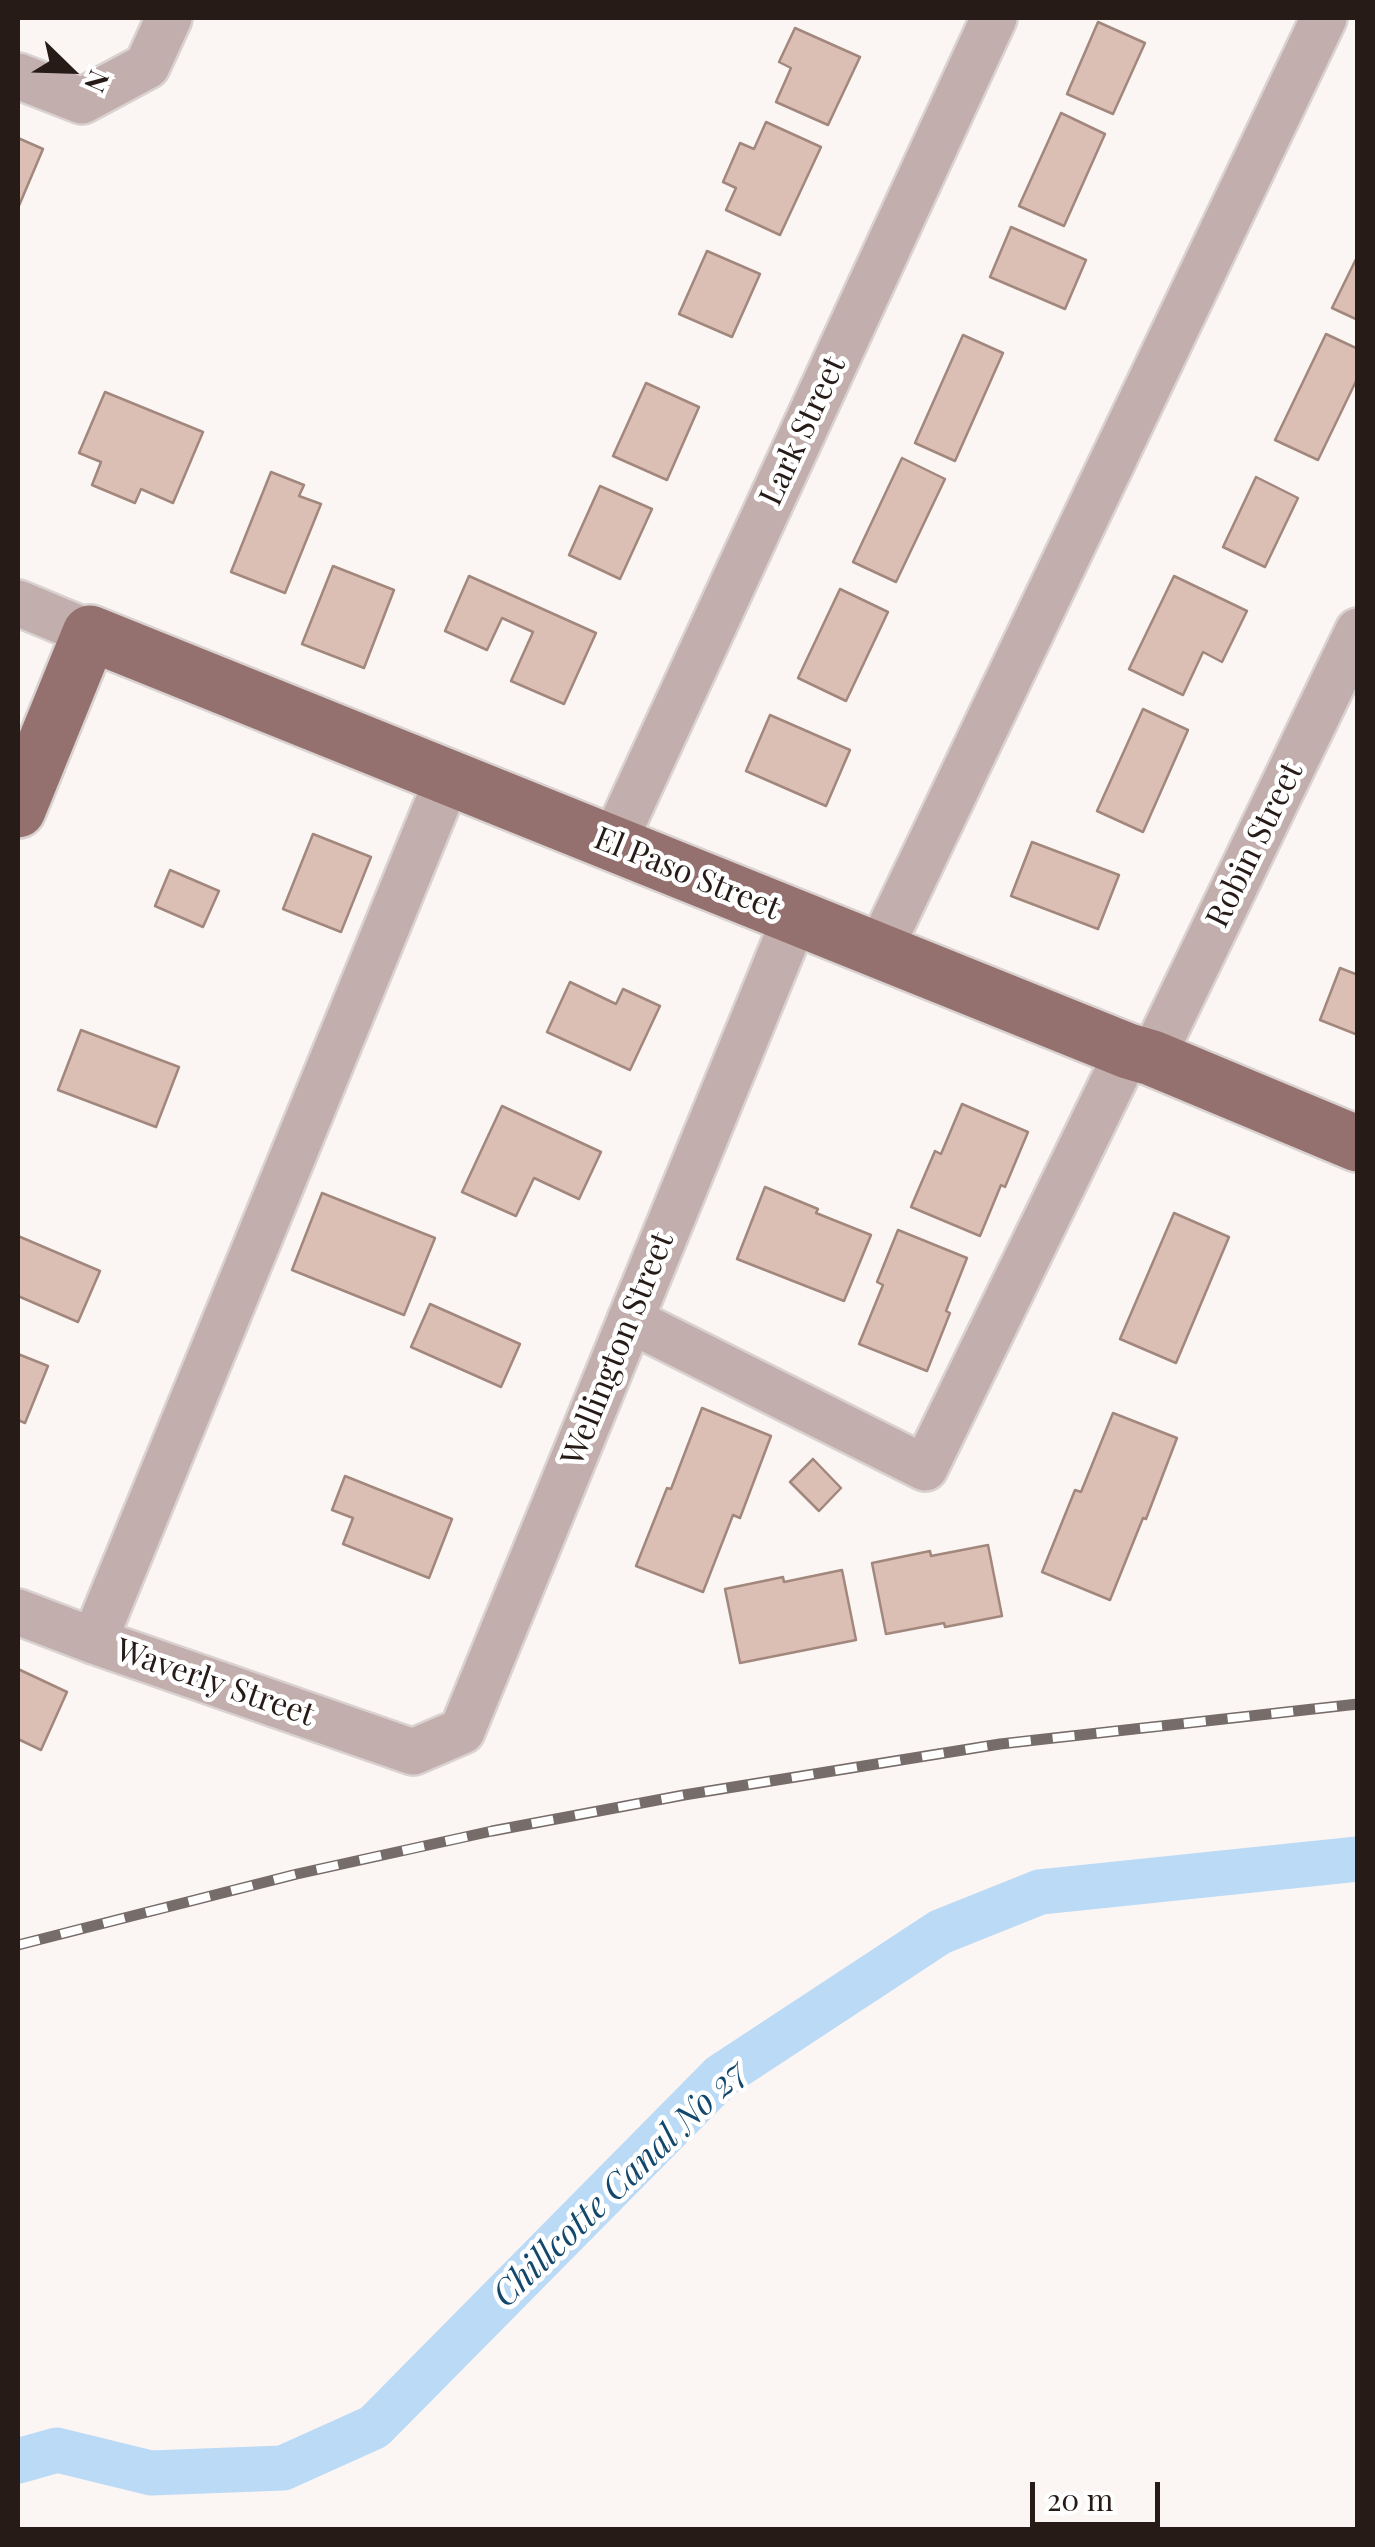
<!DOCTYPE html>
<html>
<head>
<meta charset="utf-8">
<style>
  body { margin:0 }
  #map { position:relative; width:1375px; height:2547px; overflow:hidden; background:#fbf5f3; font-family:"Playfair Display",serif }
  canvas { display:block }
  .frame { position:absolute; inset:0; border:20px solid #261b17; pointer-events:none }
  .north { position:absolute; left:20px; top:20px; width:100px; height:100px; -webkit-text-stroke:8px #fff; paint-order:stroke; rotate:113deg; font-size:28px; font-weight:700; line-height:40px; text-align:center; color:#261b17 }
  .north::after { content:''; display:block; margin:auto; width:35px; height:45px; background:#261b17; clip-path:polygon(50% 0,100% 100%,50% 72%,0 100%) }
  .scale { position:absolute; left:1030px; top:2482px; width:130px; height:45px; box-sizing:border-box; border:5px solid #261b17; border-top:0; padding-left:12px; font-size:30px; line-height:35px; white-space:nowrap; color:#261b17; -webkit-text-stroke:8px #fff; paint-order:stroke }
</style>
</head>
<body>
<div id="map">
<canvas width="1375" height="2547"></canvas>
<div class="frame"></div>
<div class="north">N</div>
<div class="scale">20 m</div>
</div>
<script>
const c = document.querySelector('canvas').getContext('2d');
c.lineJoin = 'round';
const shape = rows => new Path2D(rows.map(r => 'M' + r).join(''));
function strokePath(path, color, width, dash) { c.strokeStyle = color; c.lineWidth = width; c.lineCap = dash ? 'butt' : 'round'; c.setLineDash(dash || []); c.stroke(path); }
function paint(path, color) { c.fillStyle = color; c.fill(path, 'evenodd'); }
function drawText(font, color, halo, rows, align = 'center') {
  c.font = font + ' "Playfair Display",serif'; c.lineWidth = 9; c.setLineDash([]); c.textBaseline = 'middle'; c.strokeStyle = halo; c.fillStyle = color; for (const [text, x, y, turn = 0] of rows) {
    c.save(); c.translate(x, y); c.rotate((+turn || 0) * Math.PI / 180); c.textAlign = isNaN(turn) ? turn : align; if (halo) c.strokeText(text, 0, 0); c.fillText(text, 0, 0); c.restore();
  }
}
strokePath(shape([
  [18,2461,57,2450,151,2473,283,2468,374,2427,721,2076,940,1932,1040,1892,1358,1859]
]), '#badaf6', 45);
const building = shape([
  [1098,22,1145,43,1113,114,1067,94,1098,22],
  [795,28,860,57,828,125,776,102,791,68,779,62,795,28],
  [1061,113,1105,134,1064,226,1019,206,1061,113],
  [766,122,821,147,780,235,726,210,736,188,723,182,740,143,754,149,766,122],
  [18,138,43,149,18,208,18,138],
  [1011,227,1086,260,1065,309,990,277,1011,227],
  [707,251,760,274,732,337,679,314,707,251],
  [1358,255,1358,320,1332,308,1358,255],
  [1326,334,1358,349,1358,377,1318,460,1275,440,1326,334],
  [963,335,1003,353,955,461,915,443,963,335],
  [646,383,699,407,667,480,613,456,646,383],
  [105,392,203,432,173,503,141,489,135,503,92,485,101,462,79,453,105,392],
  [902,458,945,479,896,582,853,562,902,458],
  [271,472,304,485,299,496,321,504,285,593,231,572,271,472],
  [1256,477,1298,498,1265,567,1223,547,1256,477],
  [600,486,652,509,620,579,569,555,600,486],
  [333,566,394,590,364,668,302,644,333,566],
  [469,576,596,633,564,704,511,681,533,632,502,618,487,650,445,631,469,576],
  [1174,576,1247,611,1222,662,1203,652,1183,695,1129,669,1174,576],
  [840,589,888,612,846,701,798,678,840,589],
  [1143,709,1188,730,1143,832,1097,811,1143,709],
  [770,715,850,750,826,806,746,771,770,715],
  [313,834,371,857,341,932,283,909,313,834],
  [1032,842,1119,875,1098,929,1011,896,1032,842],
  [170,870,219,891,203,927,155,906,170,870],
  [1340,968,1358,975,1358,1035,1320,1020,1340,968],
  [570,982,616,1004,623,989,660,1006,630,1070,547,1032,570,982],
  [81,1030,179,1067,156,1127,58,1090,81,1030],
  [962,1104,1028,1132,1005,1187,1001,1185,980,1236,911,1207,935,1151,941,1154,962,1104],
  [502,1106,601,1152,579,1199,534,1178,516,1216,462,1192,502,1106],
  [765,1187,818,1209,816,1213,871,1235,844,1301,737,1259,765,1187],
  [322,1193,435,1238,404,1315,292,1270,322,1193],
  [1174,1213,1229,1237,1176,1363,1120,1339,1174,1213],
  [898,1230,967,1258,946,1311,950,1313,927,1371,859,1344,883,1285,877,1282,898,1230],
  [18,1236,100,1271,78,1322,18,1296,18,1236],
  [430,1304,520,1344,501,1387,411,1347,430,1304],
  [18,1354,48,1366,25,1423,18,1420,18,1354],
  [702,1408,771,1436,740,1518,733,1515,703,1592,636,1566,667,1488,671,1489,702,1408],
  [1113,1413,1177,1438,1146,1519,1143,1518,1110,1600,1042,1572,1075,1490,1081,1492,1113,1413],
  [813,1459,841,1488,819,1511,790,1482,813,1459],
  [345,1476,452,1519,429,1578,343,1544,353,1518,332,1510,345,1476],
  [988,1545,1002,1616,945,1627,944,1623,886,1634,872,1563,930,1551,931,1556,988,1545],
  [842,1570,856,1640,740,1663,725,1589,783,1577,784,1582,842,1570],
  [18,1669,67,1692,41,1750,18,1739,18,1669]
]);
paint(building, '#dcbfb4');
strokePath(building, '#a2877d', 2.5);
const minor = shape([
  [18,76,82,101,147,66,169,18],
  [18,603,90,633],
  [613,844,994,18],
  [879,951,1324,18],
  [1152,1058,1358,631],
  [630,1320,925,1468,1128,1051],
  [18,1612,94,1641,413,1752,462,1731,795,918],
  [94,1641,448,778]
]);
const major = shape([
  [18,810,90,633,1128,1051,1152,1058,1358,1144]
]);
strokePath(minor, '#d9d2d0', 50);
strokePath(major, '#d9d2d0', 60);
strokePath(minor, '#c2aeac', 45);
strokePath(major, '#94716e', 55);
const rail = shape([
  [18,1945,297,1874,492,1831,684,1795,1000,1744,1358,1704]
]);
strokePath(rail, '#766c69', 11);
strokePath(rail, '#fff', 8, [22]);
drawText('32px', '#261b17', '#fff', [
  ["Lark Street",803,431,-65],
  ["Robin Street",1255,845,-64],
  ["El Paso Street",687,874,22],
  ["Wellington Street",618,1349,-68],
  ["Waverly Street",215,1683,19]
]);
drawText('italic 35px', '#13476b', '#fff', [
  ["Chillcotte Canal No 27",620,2184,-44]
]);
</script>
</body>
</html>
